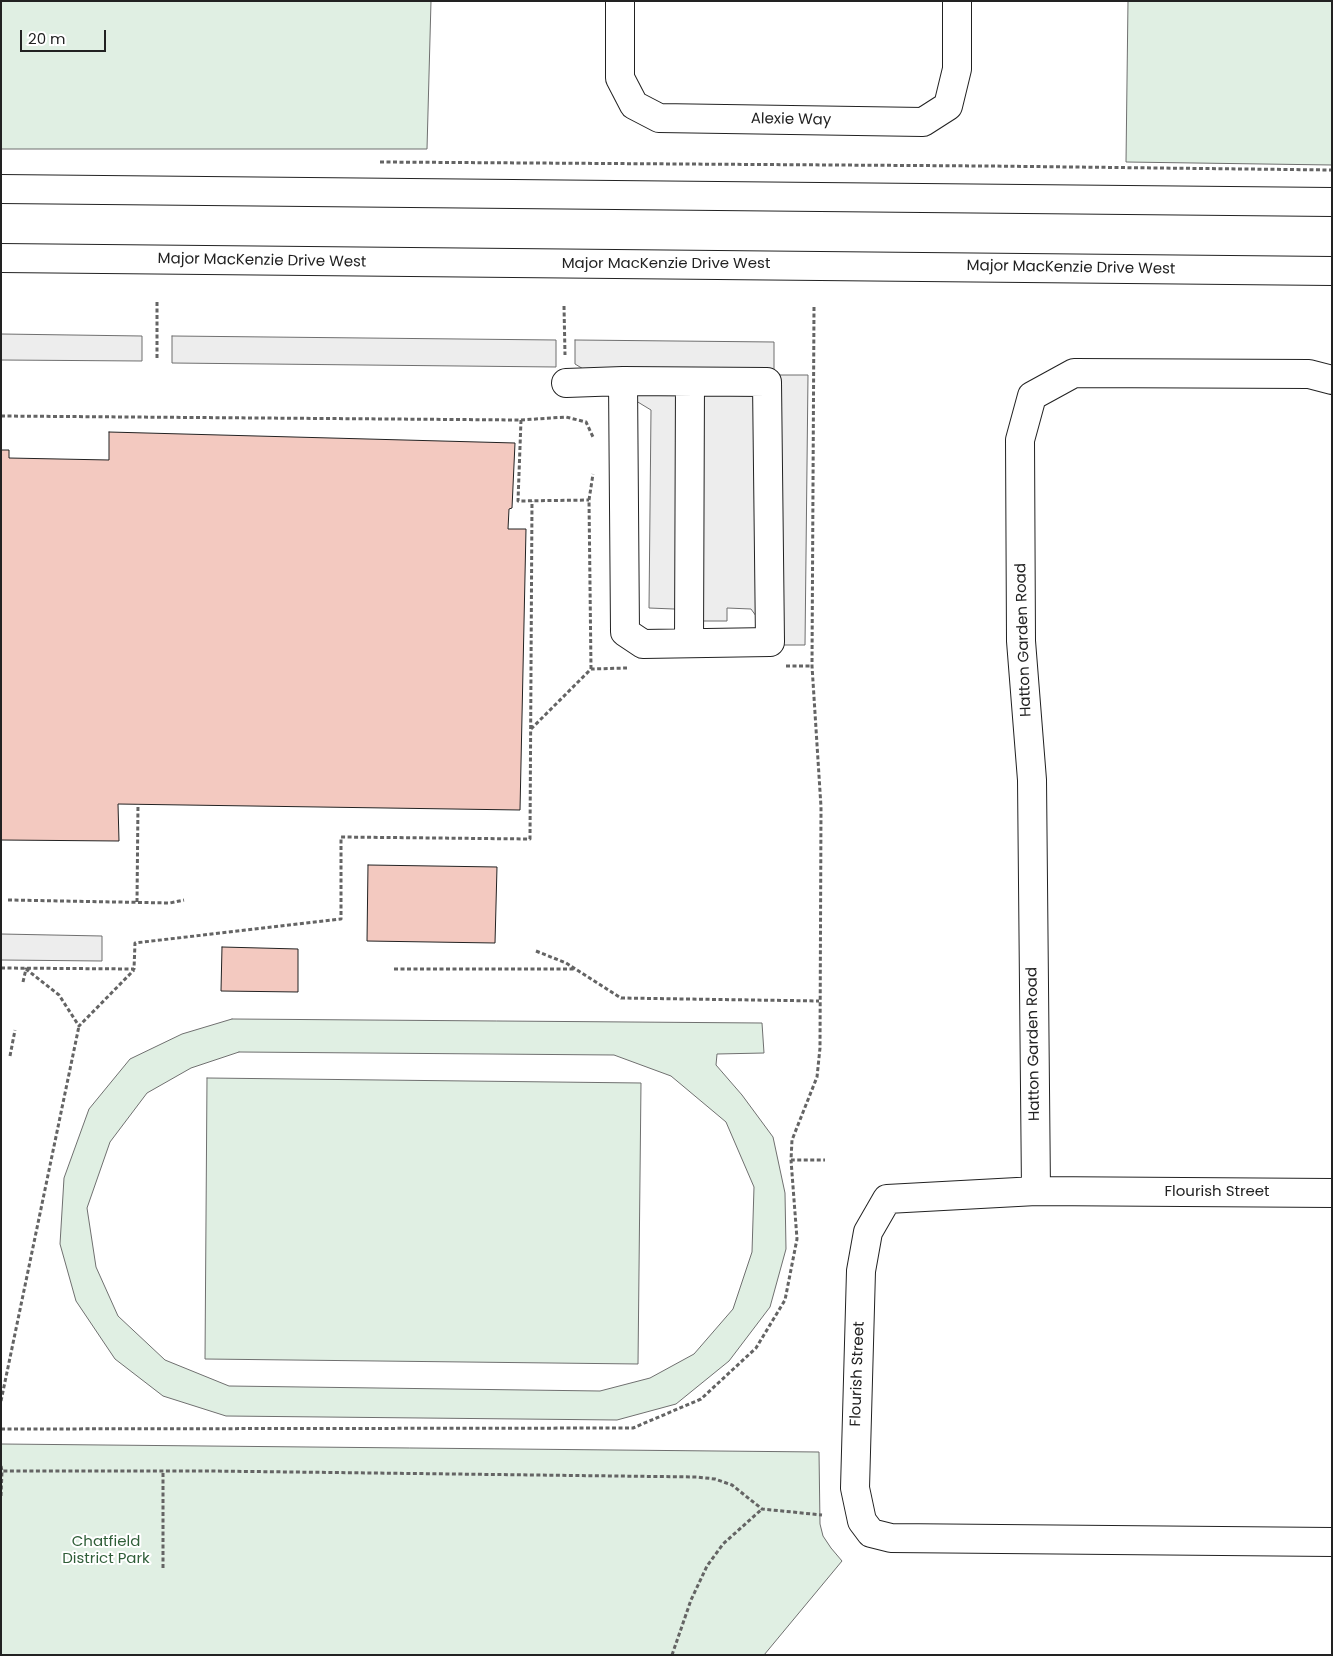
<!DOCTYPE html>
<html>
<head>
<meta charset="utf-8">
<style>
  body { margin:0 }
  #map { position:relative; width:1333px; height:1656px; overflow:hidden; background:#fff; font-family:Poppins,sans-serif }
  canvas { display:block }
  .frame { position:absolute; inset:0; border:2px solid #222; pointer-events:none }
  .scale { position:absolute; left:20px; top:30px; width:86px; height:22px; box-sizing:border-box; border:2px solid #222; border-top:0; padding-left:6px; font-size:15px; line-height:18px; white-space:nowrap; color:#222; -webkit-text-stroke:4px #fff; paint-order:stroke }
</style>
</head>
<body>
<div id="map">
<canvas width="1333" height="1656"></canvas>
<div class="frame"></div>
<div class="scale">20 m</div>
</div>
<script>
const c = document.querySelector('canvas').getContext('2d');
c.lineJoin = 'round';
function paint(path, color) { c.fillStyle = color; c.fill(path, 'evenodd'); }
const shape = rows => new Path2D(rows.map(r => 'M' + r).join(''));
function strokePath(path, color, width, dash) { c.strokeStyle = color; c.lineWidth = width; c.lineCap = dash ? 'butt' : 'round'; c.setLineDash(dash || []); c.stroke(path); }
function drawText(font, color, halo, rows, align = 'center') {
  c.font = font + ' Poppins,sans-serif'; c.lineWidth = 4; c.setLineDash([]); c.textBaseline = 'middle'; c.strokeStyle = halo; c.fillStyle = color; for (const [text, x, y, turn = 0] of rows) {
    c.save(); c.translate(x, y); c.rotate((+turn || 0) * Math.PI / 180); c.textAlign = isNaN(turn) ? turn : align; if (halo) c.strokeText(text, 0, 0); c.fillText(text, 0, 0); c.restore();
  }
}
const green = shape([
  [1,1,431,1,427,149,1,149,1,1],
  [1128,1,1332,1,1332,165,1126,162,1128,1],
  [232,1019,762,1023,764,1053,717,1054,716,1065,742,1095,773,1137,785,1193,786,1249,770,1307,729,1361,676,1404,617,1420,226,1416,163,1396,115,1359,76,1301,60,1244,64,1178,89,1109,130,1059,182,1034,232,1019],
  [239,1052,614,1055,671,1076,726,1122,754,1187,752,1252,733,1309,694,1354,650,1378,600,1391,229,1386,165,1360,118,1316,96,1267,87,1208,110,1142,147,1093,191,1068,239,1052],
  [207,1078,641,1083,638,1364,205,1359,207,1078],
  [1,1444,819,1452,820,1524,823,1536,831,1548,842,1561,764,1655,1,1655,1,1444]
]);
paint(green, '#e0efe3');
strokePath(green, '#6f6f6f', 1);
const parking = shape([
  [1,334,142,336,142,361,1,360,1,334],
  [172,336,556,340,556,367,172,363,172,336],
  [575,340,774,342,774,375,808,375,805,645,777,645,751,609,727,608,727,621,703,621,674,609,649,608,651,410,575,364,575,340],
  [1,934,102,936,102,961,1,960,1,934]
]);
paint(parking, '#ededed');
strokePath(parking, '#6f6f6f', 1);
const building = shape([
  [109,432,515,443,512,508,509,509,508,529,526,529,520,810,118,804,119,841,1,840,1,450,9,450,9,458,109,460,109,432],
  [368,865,497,867,495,943,367,941,368,865],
  [222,947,298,949,298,992,221,991,222,947]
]);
paint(building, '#f3c9c0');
strokePath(building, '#222', 1);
const minor = shape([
  [620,1,620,78,634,105,659,118,923,122,948,106,957,69,957,1],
  [566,383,623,381,767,382,770,642,643,644,625,632,623,381],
  [689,643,690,382],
  [1036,1191,1032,780,1021,641,1020,440,1032,396,1074,373,1309,374,1332,380],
  [1332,1193,1036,1191,887,1199,868,1232,861,1271,855,1488,862,1521,871,1533,891,1538,1332,1542]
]);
const major = shape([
  [1,189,1332,202],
  [1,258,1332,271]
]);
strokePath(minor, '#222', 30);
strokePath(major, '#222', 30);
strokePath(shape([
  [380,162,987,166,1332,170],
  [564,306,565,355],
  [814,307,812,666,821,807,820,1048,817,1077,792,1140,791,1160,825,1160],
  [157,358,157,302],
  [1,416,521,420,566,417,586,422,593,437],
  [521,420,518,501,589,500],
  [786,666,812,666],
  [591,669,589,500,593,474],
  [531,729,591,669,627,668],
  [8,900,170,903,184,900],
  [137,902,138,804],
  [536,951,566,963,621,998,819,1001],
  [1,968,134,969,135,943,341,919,341,837,530,839,532,501],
  [394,969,576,969],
  [23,982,26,969,59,995,79,1026,134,970],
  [10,1056,15,1030],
  [1,1401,79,1026],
  [1,1429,633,1428,701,1399,756,1348,785,1300,797,1239,791,1160],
  [1,1466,2,1471,211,1471,697,1477,715,1479,732,1485,762,1509,822,1515],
  [1,1496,2,1471],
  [163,1568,163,1471],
  [672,1655,691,1600,707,1566,723,1544,762,1509]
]), '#646464', 3, [4, 2.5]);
strokePath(minor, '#fff', 28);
strokePath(major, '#fff', 28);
drawText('15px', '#222', '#fff', [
  ["Alexie Way",791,120,1],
  ["Major MacKenzie Drive West",262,261,1],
  ["Major MacKenzie Drive West",666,264],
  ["Major MacKenzie Drive West",1071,268,1],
  ["Hatton Garden Road",1024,640,-92],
  ["Hatton Garden Road",1034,1044,-91],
  ["Flourish Street",1217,1192],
  ["Flourish Street",858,1374,-88]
]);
drawText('15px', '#2f5e38', '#fff', [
  ["Chatfield",106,1542],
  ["District Park",106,1559]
]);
</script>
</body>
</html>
